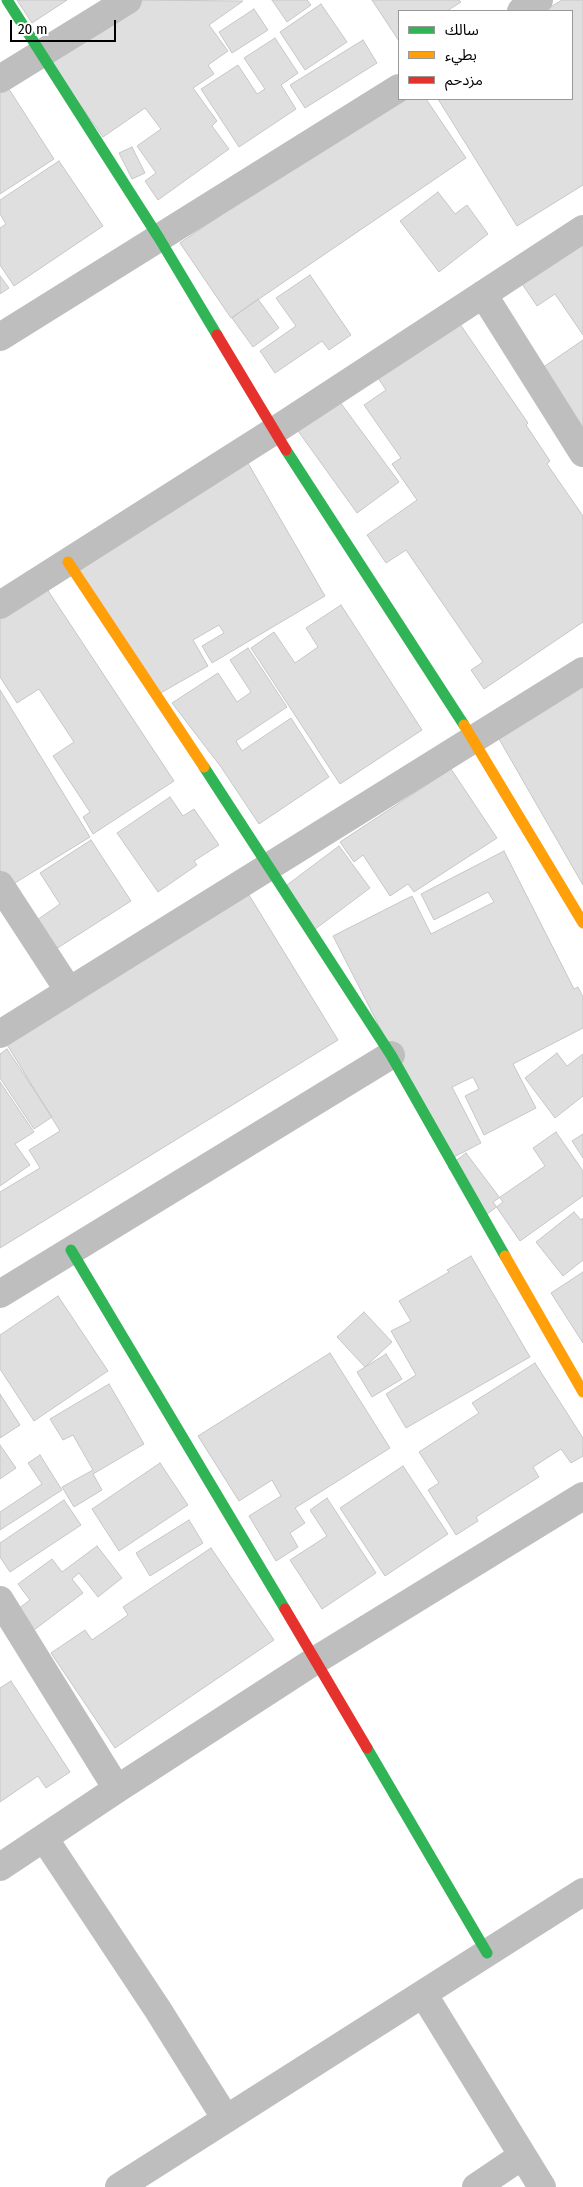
<!DOCTYPE html>
<html>
<head>
<meta charset="utf-8">
<style>
  body { margin:0 }
  #map { position:relative; width:583px; height:2187px; overflow:hidden; background:#fff; font-family:"Fira Sans Condensed","Noto Sans Arabic",sans-serif }
  canvas { display:block }
  .legend { position:absolute; left:398px; top:10px; width:175px; height:90px; box-sizing:border-box; background:#fff; border:1px solid #999; margin:0; padding:6px 9px; list-style:none; font-size:15px; color:#000 }
  .legend li { display:flex; align-items:center; gap:10px; height:25px }
  .legend b { width:25px; border:1px solid #999 }
  .scale { position:absolute; left:10px; top:20px; width:106px; height:22px; box-sizing:border-box; border:2px solid #000; border-top:0; padding-left:6px; font-size:15px; line-height:18px; white-space:nowrap; color:#000; -webkit-text-stroke:4px #fff; paint-order:stroke }
</style>
</head>
<body>
<div id="map">
<canvas width="583" height="2187"></canvas>
<ul class="legend">
<li><b style="height:6px;background:#30b455"></b>سالك</li>
<li><b style="height:6px;background:#ff9f0a"></b>بطيء</li>
<li><b style="height:6px;background:#e5322d"></b>مزدحم</li>
</ul>
<div class="scale">20 m</div>
</div>
<script>
const c = document.querySelector('canvas').getContext('2d');
c.lineJoin = 'round';
function paint(path, color) { c.fillStyle = color; c.fill(path, 'evenodd'); }
const shape = rows => new Path2D(rows.map(r => 'M' + r).join(''));
function strokePath(path, color, width, dash) { c.strokeStyle = color; c.lineWidth = width; c.lineCap = dash ? 'butt' : 'round'; c.setLineDash(dash || []); c.stroke(path); }
const building = shape([
  [17,0,67,0,32,23,17,0],
  [127,0,243,1,209,25,228,51,208,65,214,74,193,88,217,121,212,126,229,149,158,200,145,181,156,173,137,146,161,129,145,108,103,137,46,57,127,0],
  [272,0,307,0,311,5,287,22,272,0],
  [372,0,459,0,461,2,447,11,399,11,399,41,372,0],
  [562,0,583,0,583,185,517,226,438,99,572,99,572,11,544,11,562,0],
  [321,4,347,42,305,70,280,32,321,4],
  [254,9,268,30,232,53,219,32,254,9],
  [275,38,298,73,281,85,296,109,239,147,201,89,238,65,257,94,265,89,244,58,275,38],
  [363,40,377,63,305,108,290,85,363,40],
  [5,83,54,159,0,194,0,86,5,83],
  [402,99,426,99,466,158,231,318,180,243,365,116,402,99],
  [132,147,145,173,132,179,119,153,132,147],
  [59,161,103,226,14,286,0,265,0,228,6,224,0,214,0,200,59,161],
  [438,192,455,214,467,205,488,234,439,272,400,221,438,192],
  [583,229,583,335,555,294,537,306,516,275,583,229],
  [310,275,351,335,329,350,322,341,275,373,260,351,296,326,276,298,310,275],
  [0,276,9,288,0,294,0,276],
  [258,299,279,328,253,347,232,318,258,299],
  [451,311,528,423,526,425,550,461,547,464,583,516,583,622,484,689,471,670,483,662,406,550,386,563,367,535,417,500,392,464,401,458,364,405,386,390,370,366,451,311],
  [583,340,583,428,542,368,583,340],
  [334,394,399,482,357,513,293,424,334,394],
  [245,458,325,596,212,663,202,646,224,633,219,625,193,640,208,666,157,695,64,561,245,458],
  [37,574,174,781,93,834,83,817,90,812,53,756,74,742,39,689,17,703,0,677,0,599,37,574],
  [341,605,422,730,340,784,251,648,274,632,295,663,318,647,306,628,341,605],
  [248,648,287,707,236,741,242,751,291,718,329,777,259,824,221,767,172,703,218,673,237,702,251,692,230,660,248,648],
  [583,682,583,885,495,732,583,682],
  [0,690,90,837,10,886,0,870,0,690],
  [451,769,497,838,414,892,408,884,390,896,363,855,354,862,340,842,451,769],
  [170,797,183,816,194,809,219,845,194,861,197,865,158,892,117,833,170,797],
  [91,840,131,901,56,949,37,920,60,904,40,873,91,840],
  [339,846,370,888,314,930,283,888,339,846],
  [504,851,574,989,578,987,583,997,583,1028,513,1064,536,1108,484,1135,465,1096,479,1089,473,1077,452,1087,481,1143,448,1160,333,936,412,896,431,934,494,902,488,892,434,920,421,894,504,851],
  [249,895,338,1040,0,1248,0,1192,40,1168,29,1150,60,1131,6,1043,249,895],
  [7,1049,52,1117,34,1129,0,1078,0,1054,7,1049],
  [557,1053,567,1066,583,1054,583,1096,555,1118,525,1078,557,1053],
  [0,1082,34,1132,15,1144,30,1165,0,1186,0,1082],
  [556,1132,583,1171,583,1196,520,1241,493,1202,545,1166,533,1148,556,1132],
  [583,1134,583,1158,572,1141,583,1134],
  [466,1153,503,1202,486,1215,448,1167,466,1153],
  [574,1212,581,1220,583,1218,583,1260,563,1276,536,1242,574,1212],
  [471,1256,530,1357,406,1428,386,1394,416,1375,391,1331,411,1321,399,1301,449,1272,447,1270,471,1256],
  [583,1272,583,1343,551,1293,583,1272],
  [58,1296,108,1371,34,1421,0,1369,0,1335,58,1296],
  [364,1312,392,1342,365,1367,337,1337,364,1312],
  [330,1353,390,1448,295,1508,305,1523,290,1533,298,1547,276,1561,249,1516,281,1496,272,1480,239,1501,198,1436,330,1353],
  [386,1354,402,1379,372,1397,357,1372,386,1354],
  [535,1363,583,1438,583,1456,571,1463,561,1449,533,1467,539,1477,476,1517,478,1521,456,1535,428,1490,439,1483,419,1452,479,1413,472,1403,535,1363],
  [109,1384,144,1444,93,1474,102,1490,74,1507,62,1487,93,1470,73,1435,63,1440,50,1419,109,1384],
  [0,1394,20,1425,0,1438,0,1394],
  [0,1445,16,1468,0,1479,0,1445],
  [40,1455,62,1490,0,1530,0,1512,42,1484,28,1463,40,1455],
  [160,1463,188,1505,119,1551,92,1509,160,1463],
  [403,1466,448,1534,385,1576,340,1508,403,1466],
  [327,1498,376,1573,322,1609,290,1560,327,1536,310,1510,327,1498],
  [64,1500,81,1525,10,1572,0,1557,0,1543,64,1500],
  [189,1520,203,1543,150,1576,136,1553,189,1520],
  [97,1546,122,1578,98,1597,79,1573,72,1579,83,1593,34,1630,18,1609,30,1600,18,1584,52,1559,62,1572,97,1546],
  [211,1548,274,1640,115,1748,51,1653,85,1630,92,1640,128,1615,123,1607,211,1548],
  [11,1681,70,1772,46,1788,38,1776,0,1802,0,1688,11,1681]
]);
paint(building, '#dfdfdf');
strokePath(building, '#c7c7c7', 1);
strokePath(shape([
  [521,11,539,0],
  [0,79,128,0],
  [483,294,583,453],
  [0,337,399,88],
  [0,605,274,431,583,229],
  [0,885,69,991],
  [0,1034,583,671],
  [0,1294,391,1055],
  [0,1600,117,1789],
  [44,1838,158,2010,226,2119],
  [0,1867,117,1789,316,1660,583,1496],
  [424,1995,542,2187],
  [119,2187,583,1892],
  [476,2187,522,2156]
]), '#bebebe', 28);
strokePath(shape([
  [7,0,159,238,217,335],
  [286,450,464,725],
  [204,767,391,1055,505,1256],
  [71,1250,285,1609],
  [367,1748,487,1953]
]), '#30b455', 11);
strokePath(shape([
  [68,562,204,767],
  [464,725,583,923],
  [505,1256,583,1392]
]), '#ff9f0a', 11);
strokePath(shape([
  [217,335,286,450],
  [285,1609,367,1748]
]), '#e5322d', 11);
</script>
</body>
</html>
